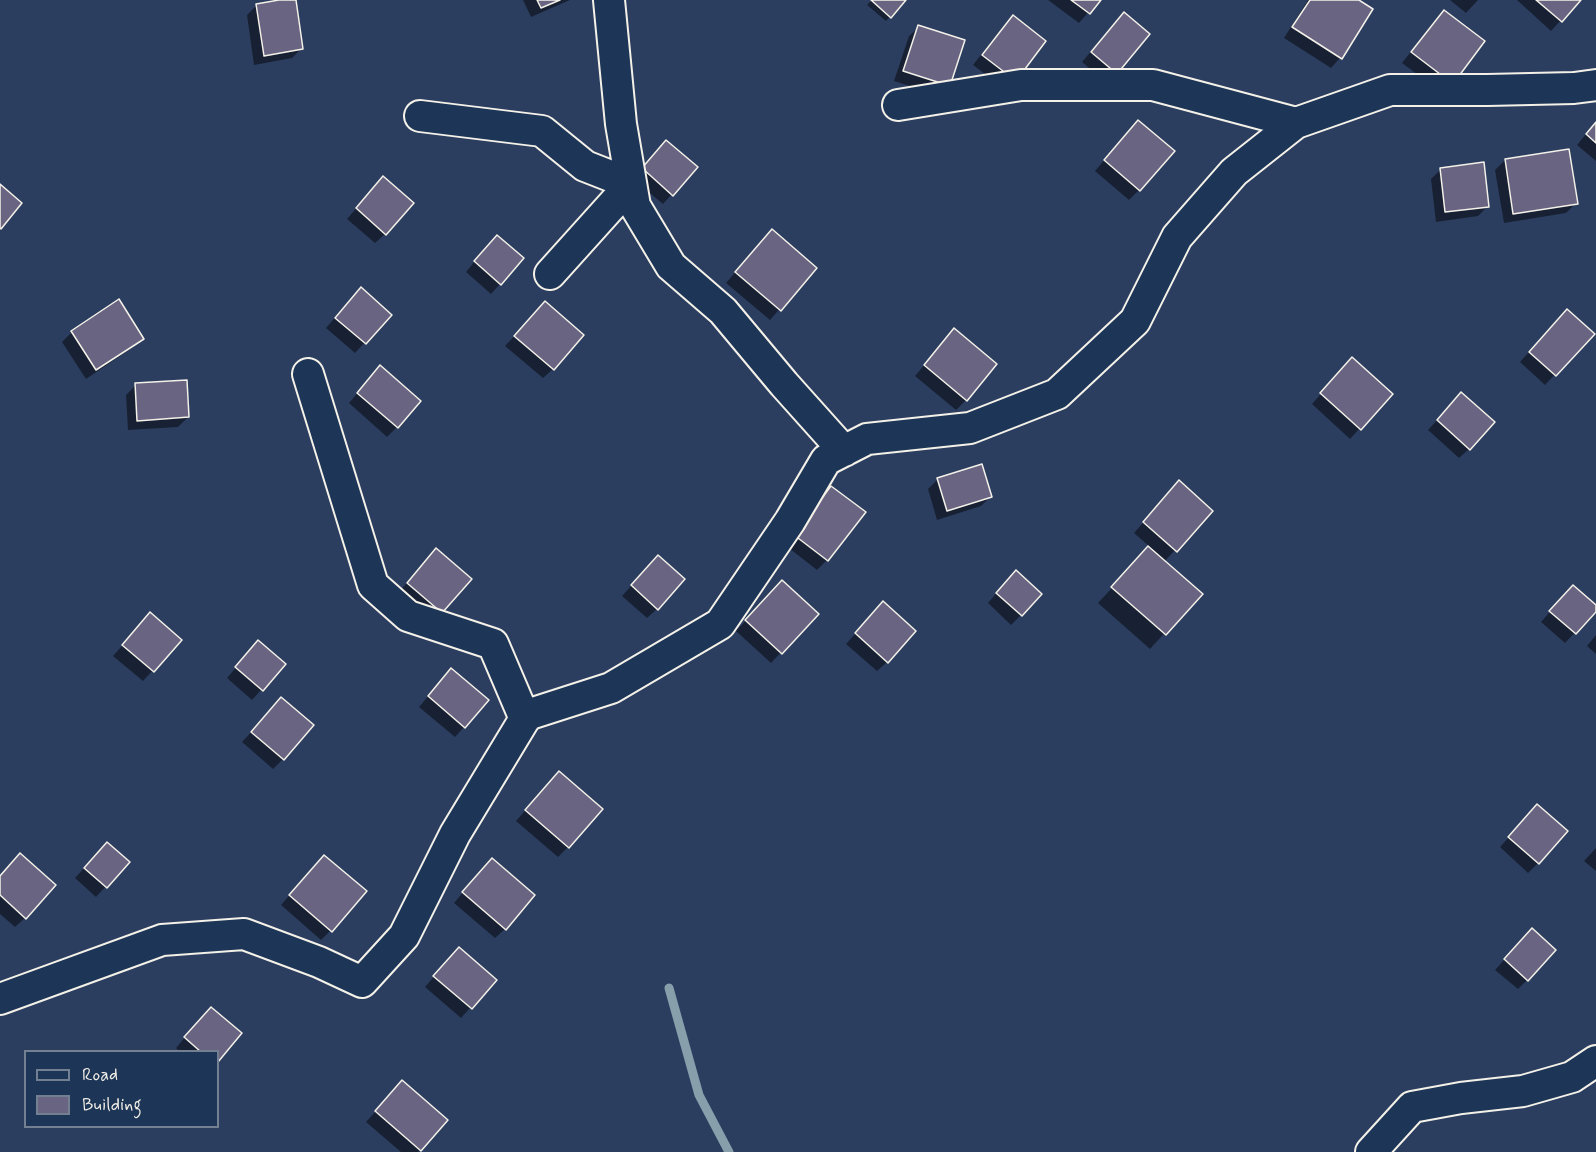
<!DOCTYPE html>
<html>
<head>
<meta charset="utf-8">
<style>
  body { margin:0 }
  #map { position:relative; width:1596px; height:1152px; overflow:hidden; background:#2c3e60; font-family:Mynerve,sans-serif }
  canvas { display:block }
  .legend { position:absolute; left:24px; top:1050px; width:195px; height:78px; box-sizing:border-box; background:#1d3557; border:2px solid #738091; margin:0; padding:8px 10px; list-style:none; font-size:18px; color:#f4f1e8 }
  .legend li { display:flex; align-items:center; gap:12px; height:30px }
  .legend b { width:30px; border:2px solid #738091 }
</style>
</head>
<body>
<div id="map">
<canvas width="1596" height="1152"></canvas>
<ul class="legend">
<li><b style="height:8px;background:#1d3557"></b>Road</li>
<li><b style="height:16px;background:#686482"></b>Building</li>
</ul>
</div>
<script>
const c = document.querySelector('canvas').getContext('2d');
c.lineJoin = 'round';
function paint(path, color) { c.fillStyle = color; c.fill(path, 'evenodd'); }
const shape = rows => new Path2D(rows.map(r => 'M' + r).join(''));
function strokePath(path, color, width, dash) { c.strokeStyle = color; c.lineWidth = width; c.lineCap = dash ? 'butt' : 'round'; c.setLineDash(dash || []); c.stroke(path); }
paint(shape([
  [288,0,294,0,302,48,292,58,254,65,247,15,257,5],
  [523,0,570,0,531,17],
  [872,0,904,0,886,21,867,5],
  [1048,0,1099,0,1079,23],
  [1308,0,1356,0,1340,58,1331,68,1284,38],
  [1450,0,1478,0,1466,13],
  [1517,0,1579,0,1551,31],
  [1444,12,1442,93,1402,63,1434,22],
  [1013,17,1005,89,973,65,1003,27],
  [1114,24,1148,35,1106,82,1082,62],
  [919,27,963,41,939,95,894,81,909,36],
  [1596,122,1596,161,1577,145],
  [1128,132,1139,190,1129,200,1095,171],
  [657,151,672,194,663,204,633,179],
  [1505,160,1576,203,1566,213,1504,223,1495,170],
  [1441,169,1488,206,1478,216,1436,222,1431,179],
  [374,188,385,234,375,243,347,219],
  [762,241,815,268,770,320,726,283],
  [487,246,500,284,491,294,466,272],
  [351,299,390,315,355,353,326,328],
  [545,303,553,369,543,378,505,346],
  [1557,321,1592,334,1545,385,1520,362],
  [954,330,966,400,956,410,915,376],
  [72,332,142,338,132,348,86,379,62,342],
  [1343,369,1391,394,1350,439,1312,404],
  [371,377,397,427,387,437,349,403],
  [136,385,188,417,178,427,128,430,126,395],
  [1452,404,1469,449,1459,458,1428,430],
  [938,479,991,496,981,506,937,520,928,489],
  [831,488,827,560,817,570,785,545,822,497],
  [1170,492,1211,511,1164,562,1200,594,1150,649,1098,603,1150,547,1134,533],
  [427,560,470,579,432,622,398,593],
  [648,567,657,609,647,618,622,596],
  [1006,582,1021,615,1011,625,988,603],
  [773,592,817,614,771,663,736,631],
  [1563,597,1596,607,1596,610,1565,643,1541,622],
  [874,613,887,662,877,671,846,644],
  [150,614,180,640,143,681,113,656],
  [1596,635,1596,654,1587,646],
  [249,652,284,664,252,700,227,678],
  [442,680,464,727,455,737,419,707],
  [281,699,283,759,273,769,242,742],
  [549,783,568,847,558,857,516,821],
  [1528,816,1538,863,1528,873,1500,847],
  [1596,848,1596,871,1584,861],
  [97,854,128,862,96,897,75,878],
  [314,867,331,930,321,940,281,905],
  [482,870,505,929,495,938,454,903],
  [0,877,25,918,15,927,0,914],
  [1522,940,1527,980,1518,989,1495,970],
  [449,959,495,980,461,1018,425,987],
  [201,1018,240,1033,218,1060,218,1052,180,1052,176,1048],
  [402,1082,446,1120,418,1152,401,1152,366,1122]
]), '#0007');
strokePath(shape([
  [669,988,699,1095,729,1152]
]), '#869fab', 9);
const building = shape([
  [279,0,296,0,303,49,264,56,256,4,279,0],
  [537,0,560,0,541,8,537,0],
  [871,0,906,0,891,18,871,0],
  [1071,0,1101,0,1090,14,1071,0],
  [1310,0,1359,0,1373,9,1342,59,1292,27,1310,0],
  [1536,0,1581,0,1562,22,1536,0],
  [1444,10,1485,41,1453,84,1411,52,1444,10],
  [1124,12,1150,34,1117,74,1091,52,1124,12],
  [1013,15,1046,41,1016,81,982,55,1013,15],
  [918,25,965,40,950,86,903,71,918,25],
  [1138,120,1175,151,1140,191,1104,160,1138,120],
  [1596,122,1596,143,1586,134,1596,122],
  [666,140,698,167,673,196,642,168,666,140],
  [1569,149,1578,204,1513,214,1505,159,1569,149],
  [1484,162,1489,207,1445,212,1440,168,1484,162],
  [383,176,414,203,386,235,356,208,383,176],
  [0,184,22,203,1,229,0,228,0,184],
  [772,229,817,268,781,311,735,272,772,229],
  [497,235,524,258,501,285,474,261,497,235],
  [361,287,392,315,366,344,335,318,361,287],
  [119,299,144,339,96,370,71,331,119,299],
  [545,301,584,335,554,370,514,336,545,301],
  [1567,309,1595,334,1556,376,1529,352,1567,309],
  [954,328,997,364,967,401,924,365,954,328],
  [1352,357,1393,394,1361,430,1320,393,1352,357],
  [380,365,421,401,398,428,357,393,380,365],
  [187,380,189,417,137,421,135,383,187,380],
  [1461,392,1495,422,1470,450,1437,420,1461,392],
  [982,464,992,497,947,511,937,478,982,464],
  [1179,480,1213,511,1177,552,1143,522,1179,480],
  [831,486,866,512,828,561,794,535,831,486],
  [1148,546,1203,594,1166,635,1111,587,1148,546],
  [436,548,472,579,442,613,407,583,436,548],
  [658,555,685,579,658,610,631,585,658,555],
  [1016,570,1042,594,1022,616,996,593,1016,570],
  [782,580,819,614,782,654,745,620,782,580],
  [1573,585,1596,605,1596,612,1576,634,1549,611,1573,585],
  [883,601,916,631,888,663,855,633,883,601],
  [150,612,182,640,154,672,122,645,150,612],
  [258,640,286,664,263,691,235,667,258,640],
  [451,668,489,700,465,728,428,696,451,668],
  [281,697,314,725,284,760,251,732,281,697],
  [559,771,603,809,569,848,525,810,559,771],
  [1537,804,1568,831,1539,864,1508,837,1537,804],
  [107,842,130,862,107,888,84,868,107,842],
  [20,853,56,885,26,919,0,895,0,876,20,853],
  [324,855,367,891,332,932,289,895,324,855],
  [492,858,535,895,506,930,462,892,492,858],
  [1532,928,1556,950,1528,981,1504,959,1532,928],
  [459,947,497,980,472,1009,433,976,459,947],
  [211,1007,242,1033,218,1062,218,1052,201,1052,184,1037,211,1007],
  [402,1080,448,1120,421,1151,375,1111,402,1080]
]);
paint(building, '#686482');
strokePath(building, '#f4f1e8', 1.5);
const minor = shape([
  [609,0,621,124,635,206,671,266,723,311,784,384,844,451],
  [898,105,1021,85,1153,85,1296,123],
  [420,116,542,131,585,166,631,184,550,274],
  [308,374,373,585,408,616,493,644,525,719],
  [0,999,162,940,244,934,319,962,362,982,404,936,455,834,527,715,611,688,720,624,790,521,826,460,867,439,970,428,1057,394,1135,321,1177,237,1234,172,1296,123,1390,90,1487,90,1574,88,1596,85],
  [1371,1152,1412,1107,1461,1098,1523,1091,1572,1077,1596,1061]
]);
strokePath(minor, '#f4f1e8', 34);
strokePath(minor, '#1d3557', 30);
</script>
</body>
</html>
